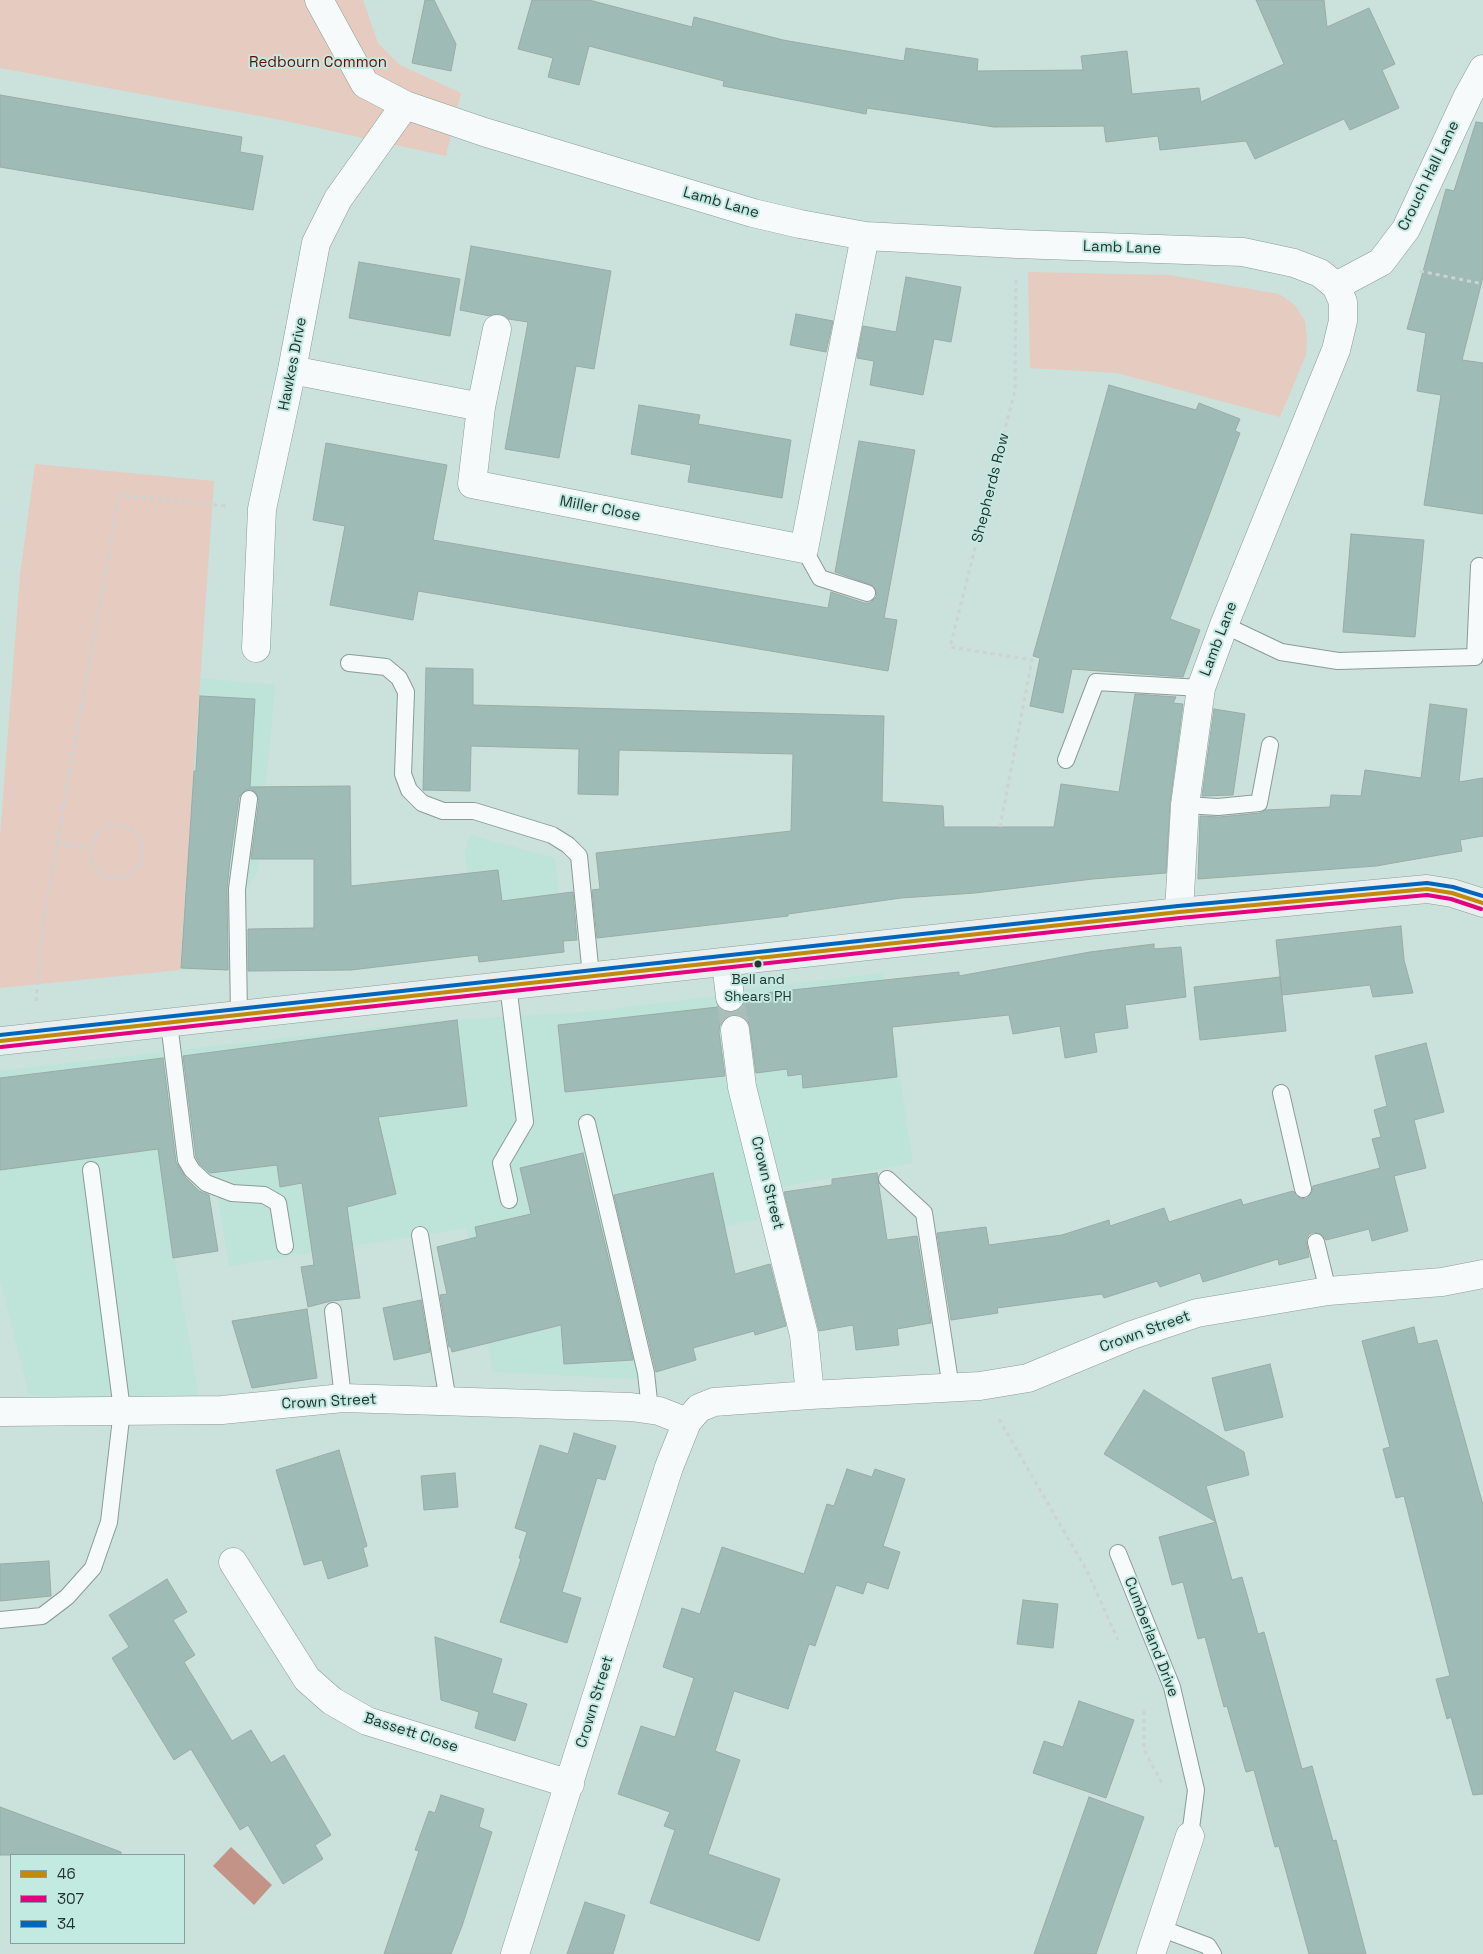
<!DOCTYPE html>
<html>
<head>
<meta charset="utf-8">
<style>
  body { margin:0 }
  #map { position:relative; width:1483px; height:1954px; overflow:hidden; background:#cbe1db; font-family:"Space Grotesk",sans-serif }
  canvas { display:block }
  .legend { position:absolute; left:10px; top:1854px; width:175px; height:90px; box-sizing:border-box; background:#c2eae0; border:1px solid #83a19a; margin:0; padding:6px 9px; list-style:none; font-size:15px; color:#243430 }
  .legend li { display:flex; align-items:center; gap:10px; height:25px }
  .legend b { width:25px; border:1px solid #83a19a }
</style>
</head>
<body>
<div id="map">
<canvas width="1483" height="1954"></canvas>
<ul class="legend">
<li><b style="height:6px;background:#c28a0c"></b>46</li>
<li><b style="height:6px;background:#e5007d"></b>307</li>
<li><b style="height:6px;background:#0065bd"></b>34</li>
</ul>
</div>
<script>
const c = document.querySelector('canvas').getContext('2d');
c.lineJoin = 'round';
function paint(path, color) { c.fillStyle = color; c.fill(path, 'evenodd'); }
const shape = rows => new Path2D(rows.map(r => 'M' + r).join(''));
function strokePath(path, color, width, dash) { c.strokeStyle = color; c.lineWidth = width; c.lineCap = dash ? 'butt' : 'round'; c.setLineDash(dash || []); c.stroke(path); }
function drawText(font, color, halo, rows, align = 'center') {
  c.font = font + ' "Space Grotesk",sans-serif'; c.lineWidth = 4; c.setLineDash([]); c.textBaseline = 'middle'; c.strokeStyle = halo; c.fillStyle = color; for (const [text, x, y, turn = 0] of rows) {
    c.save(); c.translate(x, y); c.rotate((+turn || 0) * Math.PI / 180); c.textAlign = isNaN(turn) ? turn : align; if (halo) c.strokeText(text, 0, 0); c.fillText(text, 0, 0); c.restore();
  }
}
paint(shape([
  [200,678,275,685,258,871,244,893,248,971,180,970],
  [470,835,555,858,565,947,477,958,465,853],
  [884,973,913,1163,780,1187,753,1094,741,990],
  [718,996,734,1093,766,1218,622,1246,656,1380,493,1372,466,1228,229,1266,217,1194,164,1200,200,1401,98,1402,29,1394,0,1280,0,1071,432,1021,577,1013]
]), '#bee3d9');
paint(shape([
  [0,0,363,0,378,43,400,65,461,93,446,156,281,120,0,68],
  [1028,272,1169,275,1279,294,1295,305,1305,321,1307,337,1306,355,1280,417,1117,373,1030,368],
  [35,464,214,481,180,970,0,988,0,837,20,575]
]), '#e6cbc1');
paint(shape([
  [231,1847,272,1885,254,1905,213,1866]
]), '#c39388');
const building = shape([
  [425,0,434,0,456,44,451,71,412,63,425,0],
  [532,0,589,0,692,27,694,17,783,40,904,61,906,48,978,59,977,71,1083,70,1081,56,1127,51,1132,94,1199,88,1201,102,1284,64,1256,0,1324,0,1327,27,1369,8,1395,64,1382,70,1399,108,1350,130,1344,119,1255,159,1246,141,1160,150,1158,136,1106,142,1104,126,994,127,867,108,866,114,723,86,724,81,589,46,579,85,548,77,553,58,518,49,532,0],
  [0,95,242,137,240,152,263,156,253,210,0,167,0,95],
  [1476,122,1483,123,1483,277,1462,360,1483,363,1483,514,1424,505,1441,395,1417,391,1426,333,1407,329,1446,189,1454,191,1476,122],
  [471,246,611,271,594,369,576,366,559,458,505,449,528,322,508,319,500,314,490,316,460,310,471,246],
  [359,262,460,279,450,336,349,318,359,262],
  [906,277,961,287,951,342,934,339,923,395,870,385,874,361,857,358,863,326,896,332,906,277],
  [796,314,833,321,826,352,790,345,796,314],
  [1109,385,1196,410,1199,403,1240,419,1235,431,1240,433,1170,619,1200,630,1183,677,1072,669,1063,713,1030,706,1040,658,1033,656,1109,385],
  [639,405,700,415,698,424,791,440,782,498,688,482,691,465,631,454,639,405],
  [859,441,915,450,884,618,897,620,888,671,418,591,413,620,330,605,345,526,313,520,326,443,447,465,433,540,828,608,831,592,864,603,870,603,877,596,874,586,835,572,859,441],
  [1351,534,1424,540,1415,637,1343,632,1351,534],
  [426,668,473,669,473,705,884,716,882,802,943,806,944,827,1054,827,1061,784,1119,792,1135,694,1176,697,1173,703,1183,704,1170,803,1166,873,1093,879,975,893,901,898,788,914,788,916,597,938,592,890,600,889,596,853,791,831,793,754,619,750,618,795,578,794,579,749,471,746,470,791,423,790,426,668],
  [200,696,255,699,250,787,350,786,351,886,498,870,502,901,573,892,577,940,563,941,564,952,479,962,478,955,351,970,248,971,248,929,314,928,314,859,251,859,259,800,255,791,250,789,245,790,239,797,230,860,227,889,228,970,181,968,194,771,196,771,200,696],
  [1430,704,1467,709,1459,782,1483,778,1483,836,1460,840,1462,851,1376,866,1198,879,1200,816,1219,817,1260,813,1266,810,1330,807,1331,795,1361,796,1365,770,1421,778,1430,704],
  [1214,709,1245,714,1233,795,1202,796,1214,709],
  [1401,926,1404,960,1413,993,1373,997,1370,985,1282,995,1276,940,1401,926],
  [1154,944,1154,949,1181,947,1186,997,1125,1005,1128,1028,1094,1033,1097,1052,1065,1058,1060,1026,1013,1034,1009,1015,892,1027,897,1077,803,1088,802,1074,788,1076,787,1069,756,1073,750,1028,748,1021,742,1016,734,1014,726,1017,720,1024,719,1032,725,1076,565,1092,558,1025,718,1007,724,1011,732,1012,739,1010,744,1004,746,995,959,972,959,976,1090,952,1154,944],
  [1280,977,1286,1031,1200,1040,1194,987,1280,977],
  [457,1020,467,1106,378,1117,396,1194,347,1207,360,1298,331,1301,308,1307,301,1267,314,1265,302,1183,280,1187,277,1165,210,1173,200,1164,196,1157,183,1056,457,1020],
  [1426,1043,1444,1112,1414,1120,1426,1168,1394,1176,1408,1231,1372,1241,1369,1229,1326,1240,1323,1235,1314,1232,1309,1234,1306,1240,1309,1257,1279,1265,1278,1259,1203,1282,1200,1273,1160,1287,1157,1281,1104,1298,1102,1294,997,1308,998,1313,951,1320,937,1233,986,1227,989,1245,1062,1235,1109,1220,1110,1226,1164,1208,1169,1222,1241,1199,1243,1205,1293,1191,1300,1198,1306,1199,1312,1192,1313,1186,1380,1168,1372,1139,1381,1137,1374,1110,1387,1106,1375,1056,1426,1043],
  [163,1058,176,1162,185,1177,199,1191,209,1195,218,1251,173,1258,158,1149,0,1170,0,1078,163,1058],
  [583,1153,633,1360,564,1364,561,1325,452,1352,451,1347,449,1347,440,1295,447,1294,437,1247,477,1237,475,1227,531,1214,520,1168,583,1153],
  [713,1173,735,1274,770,1264,786,1326,755,1335,754,1331,693,1348,696,1360,656,1372,614,1195,713,1173],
  [877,1173,887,1240,917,1236,931,1323,897,1329,899,1345,856,1350,853,1325,819,1331,784,1192,832,1185,832,1179,877,1173],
  [421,1300,430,1352,394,1360,383,1308,421,1300],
  [307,1309,317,1378,252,1388,232,1321,307,1309],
  [1414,1327,1418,1344,1437,1340,1483,1505,1483,1794,1473,1795,1451,1717,1447,1719,1436,1679,1450,1676,1404,1496,1396,1498,1383,1449,1390,1447,1362,1341,1414,1327],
  [1270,1364,1283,1417,1225,1431,1212,1378,1270,1364],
  [1144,1390,1244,1452,1249,1475,1206,1486,1232,1580,1242,1577,1258,1634,1264,1632,1302,1769,1312,1766,1333,1841,1336,1840,1366,1954,1309,1954,1279,1846,1275,1847,1254,1770,1246,1772,1227,1706,1224,1707,1205,1637,1198,1639,1183,1582,1172,1585,1159,1537,1216,1522,1104,1454,1144,1390],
  [574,1433,616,1446,605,1480,597,1478,562,1592,581,1598,567,1643,500,1622,521,1559,519,1558,527,1532,515,1528,540,1445,568,1454,574,1433],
  [339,1450,367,1546,363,1548,368,1566,328,1579,322,1560,304,1565,276,1470,339,1450],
  [847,1469,872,1477,875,1469,905,1479,883,1546,900,1552,888,1589,867,1582,863,1594,836,1585,815,1646,809,1644,788,1709,734,1691,715,1751,740,1760,708,1854,780,1879,759,1941,650,1903,675,1830,664,1826,670,1812,618,1794,641,1726,675,1737,694,1678,663,1667,682,1608,700,1614,722,1547,804,1574,827,1504,834,1506,847,1469],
  [455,1473,458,1507,424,1510,421,1476,455,1473],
  [49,1561,51,1596,0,1601,0,1564,49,1561],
  [167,1579,187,1612,173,1620,195,1655,184,1662,232,1741,251,1730,271,1763,284,1755,331,1835,315,1845,323,1859,283,1884,248,1825,240,1830,191,1749,174,1760,112,1658,129,1647,109,1615,167,1579],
  [1023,1600,1058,1604,1053,1648,1017,1644,1023,1600],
  [435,1637,502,1659,492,1693,527,1704,515,1741,475,1728,479,1712,441,1700,435,1637],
  [1079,1701,1134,1720,1106,1798,1033,1773,1044,1741,1063,1747,1079,1701],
  [441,1795,484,1809,479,1827,492,1832,462,1926,451,1954,384,1954,419,1851,415,1850,429,1811,435,1813,441,1795],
  [1089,1797,1144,1817,1096,1954,1034,1954,1089,1797],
  [0,1807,121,1852,121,1855,0,1855,0,1807],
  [585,1902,625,1915,613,1954,567,1954,585,1902]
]);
paint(building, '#9ebcb5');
strokePath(building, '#9aaba6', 1);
strokePath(shape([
  [730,997,735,1030]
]), '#aabeb9', 28, [28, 14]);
const lane = shape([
  [804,549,820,578,867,593],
  [1224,625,1281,652,1338,661,1475,657,1479,566],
  [349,663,386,667,399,678,406,692,403,774,409,790,422,803,443,811,474,811,552,835,568,845,579,856,591,976],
  [1066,760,1096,682,1201,688],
  [1185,805,1218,807,1259,803,1270,745],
  [508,985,525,1122,501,1163,509,1200],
  [239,1015,237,889,249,799],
  [169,1023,186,1160,192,1170,206,1183,232,1193,264,1195,278,1203,285,1246],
  [1281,1093,1303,1189],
  [587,1123,646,1373,650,1410],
  [887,1179,924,1213,951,1388],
  [420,1235,448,1401],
  [1316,1242,1328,1291],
  [333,1311,343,1398],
  [1118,1553,1172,1687,1196,1790,1190,1836],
  [0,1620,42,1616,67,1597,93,1568,109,1522,122,1410,91,1170],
  [1160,1928,1208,1946,1213,1954]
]);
const street = shape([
  [319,0,365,84,405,105,484,132,753,213,800,224,865,236,1017,244,1243,252,1294,263,1320,273,1336,286,1343,302,1343,321,1336,350,1224,625,1201,688,1185,805,1179,912],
  [1336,286,1381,262,1406,229,1468,96,1483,69],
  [292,370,481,407,472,484,804,549,865,236],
  [481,407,497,329],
  [256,648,262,509,292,370,316,243,338,199,405,105],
  [726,962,730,997],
  [735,1030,742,1087,804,1335,810,1395],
  [0,1412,222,1410,343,1398,631,1407,659,1411,687,1422,699,1408,714,1402,810,1395,980,1386,1028,1378,1132,1335,1197,1313,1328,1291,1442,1282,1483,1274],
  [233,1562,307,1679,332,1701,367,1721,570,1784],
  [515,1954,669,1467,687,1422],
  [1151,1954,1190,1836]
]);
const secondary = shape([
  [0,1041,1179,912,1427,889,1452,893,1483,903]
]);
strokePath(lane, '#8b9c97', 18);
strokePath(street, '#8b9c97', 29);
strokePath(secondary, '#8b9c97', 29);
strokePath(shape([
  [1420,271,1483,284],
  [1000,827,1032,660,950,647,1015,390,1016,280],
  [56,843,90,848,92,863,102,874,112,878,126,877,135,871,141,862,143,846,139,837,131,829,120,825,107,826,97,833,90,848],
  [36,1001,43,922,119,495,226,506],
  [999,1419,1087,1571,1118,1640],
  [1144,1711,1144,1750,1162,1783]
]), '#cdd3d2', 3, [4, 4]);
strokePath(lane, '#f7fafa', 16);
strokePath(street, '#f7fafa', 28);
strokePath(secondary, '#e8efee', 28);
strokePath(shape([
  [0,1041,1179,912,1427,889,1452,893,1483,903]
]), '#c28a0c', 4);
strokePath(shape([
  [1,1047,1180,918,1427,895,1451,899,1481,909]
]), '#e5007d', 4);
strokePath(shape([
  [0,1035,1178,906,1427,883,1453,887,1483,896]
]), '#0065bd', 4);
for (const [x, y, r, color] of [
  [758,964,4.5,"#243430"]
]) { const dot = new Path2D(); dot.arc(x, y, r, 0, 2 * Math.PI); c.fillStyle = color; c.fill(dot); strokePath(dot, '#c2eae0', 2); }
drawText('14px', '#243430', '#c2eae0', [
  ["Bell and",758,980],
  ["Shears PH",758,997]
]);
drawText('15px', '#6b0901', '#c2eae0', [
  ["Redbourn Common",318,63]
]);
drawText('15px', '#243430', '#c2eae0', [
  ["Crouch Hall Lane",1429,176,-64],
  ["Lamb Lane",721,203,16],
  ["Lamb Lane",1122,248,2],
  ["Hawkes Drive",293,364,-79],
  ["Shepherds Row",991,488,-76],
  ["Miller Close",600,509,11],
  ["Lamb Lane",1219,639,-69],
  ["Crown Street",767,1183,76],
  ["Crown Street",1145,1332,-20],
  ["Crown Street",329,1402,-3],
  ["Cumberland Drive",1151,1637,69],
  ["Crown Street",595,1702,-73],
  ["Bassett Close",411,1733,18]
]);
</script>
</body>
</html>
